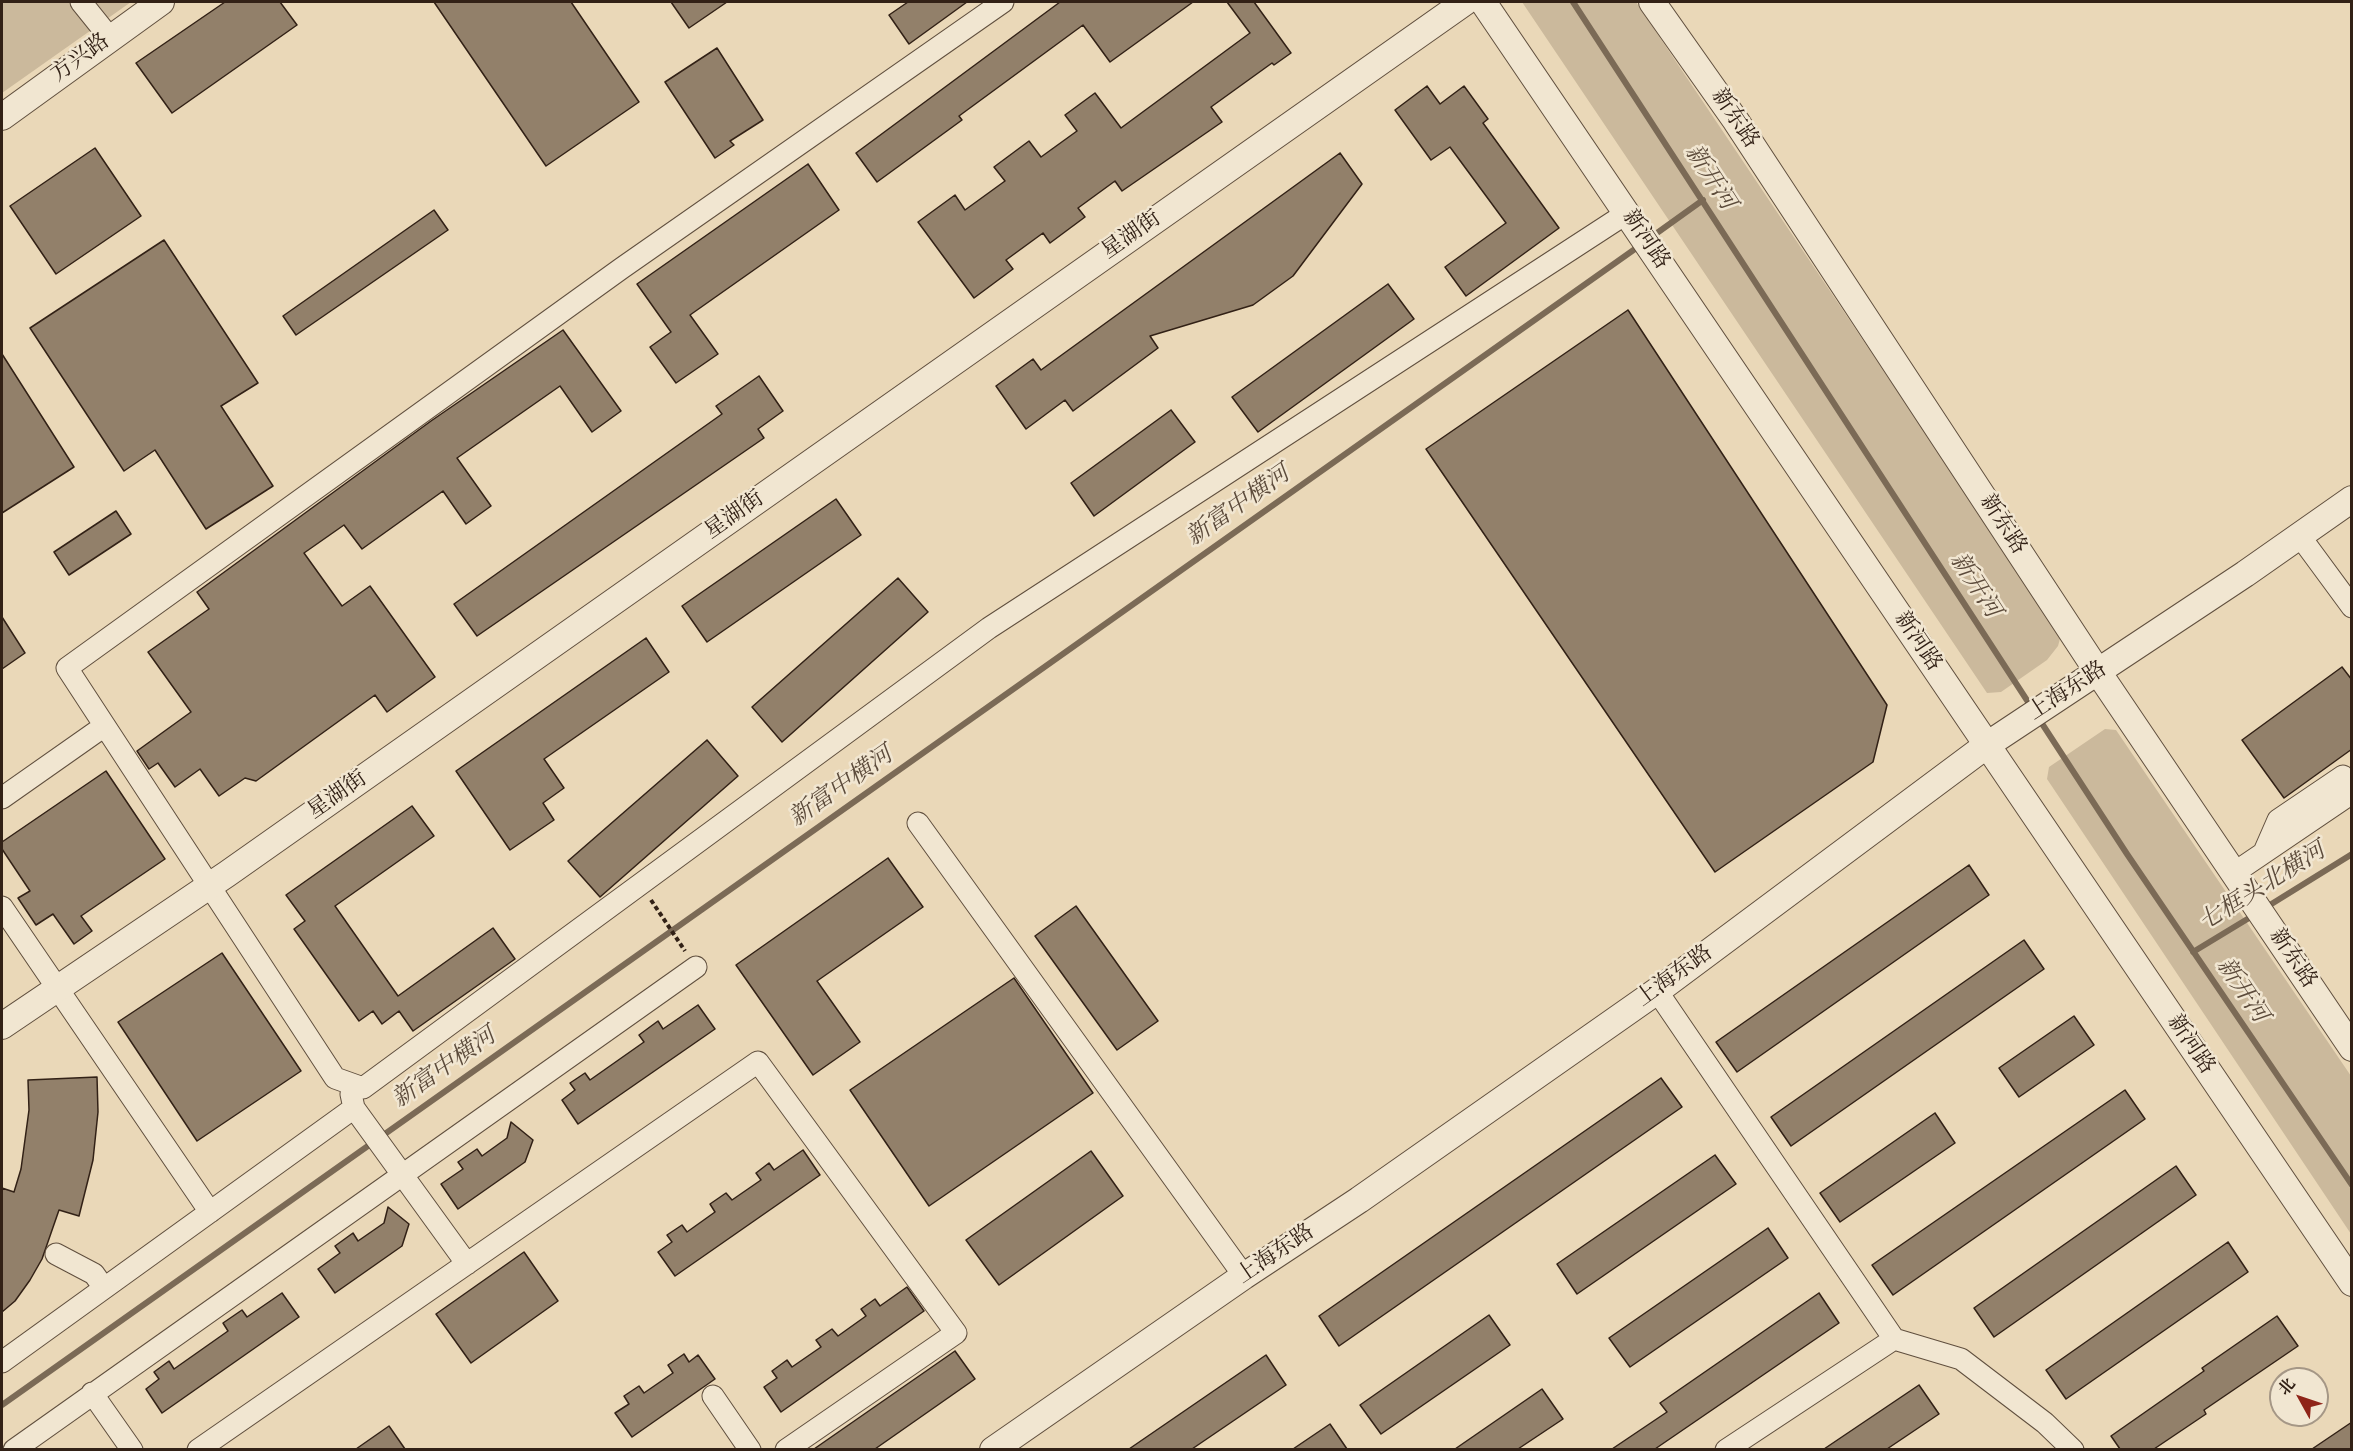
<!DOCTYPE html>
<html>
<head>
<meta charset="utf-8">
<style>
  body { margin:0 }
  #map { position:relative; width:2353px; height:1451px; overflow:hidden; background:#ead8b8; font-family:"IM FELL DW Pica","Noto Serif SC",serif }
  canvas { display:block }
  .frame { position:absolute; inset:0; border:3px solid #322116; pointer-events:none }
  .north { position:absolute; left:2269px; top:1367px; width:60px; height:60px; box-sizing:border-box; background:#f1e6d1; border:2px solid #a59786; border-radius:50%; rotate:310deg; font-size:16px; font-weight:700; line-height:24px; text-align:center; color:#322116 }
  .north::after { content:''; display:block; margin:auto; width:21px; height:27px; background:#8f2418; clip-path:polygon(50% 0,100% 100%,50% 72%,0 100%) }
</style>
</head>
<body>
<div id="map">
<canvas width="2353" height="1451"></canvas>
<div class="frame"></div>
<div class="north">北</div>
</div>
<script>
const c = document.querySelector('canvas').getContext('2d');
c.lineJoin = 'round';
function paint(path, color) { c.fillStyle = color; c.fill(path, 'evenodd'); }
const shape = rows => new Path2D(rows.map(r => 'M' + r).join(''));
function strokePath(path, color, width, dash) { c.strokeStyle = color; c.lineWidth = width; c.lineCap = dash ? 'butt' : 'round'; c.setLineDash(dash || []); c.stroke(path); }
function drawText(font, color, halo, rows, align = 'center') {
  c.font = font + ' "IM FELL DW Pica","Noto Serif SC",serif'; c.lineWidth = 5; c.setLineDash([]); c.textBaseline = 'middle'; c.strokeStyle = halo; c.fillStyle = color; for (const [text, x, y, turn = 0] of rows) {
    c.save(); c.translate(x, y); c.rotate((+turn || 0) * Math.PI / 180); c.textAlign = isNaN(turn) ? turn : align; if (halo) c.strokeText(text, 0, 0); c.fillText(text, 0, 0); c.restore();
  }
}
paint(shape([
  [2,2,131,2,2,93],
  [1522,2,1636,2,2061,635,2058,646,2047,660,2001,692,1987,693],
  [2105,729,2116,730,2351,1076,2351,1234,2047,779,2049,767]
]), '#cbb99c');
strokePath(shape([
  [1573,2,2032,708],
  [1650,238,1703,200],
  [2039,719,2127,854,2352,1185],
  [2265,908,2352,854],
  [2193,952,2254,915],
  [2,1405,1642,244]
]), '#7b6a56', 6);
const building = shape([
  [225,2,280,2,297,25,172,113,136,63,225,2],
  [434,2,571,2,639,102,546,166,434,2],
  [671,2,727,2,689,28,671,2],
  [908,2,967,2,909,44,889,15,908,2],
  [1060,2,1193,2,1110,62,1083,25,959,116,962,120,877,182,856,153,1060,2],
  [1227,2,1254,2,1291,53,1274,65,1272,63,1211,107,1222,122,1122,191,1115,181,1078,208,1085,217,1050,243,1043,233,1006,260,1013,269,974,298,918,222,955,195,965,210,1005,181,994,167,1029,141,1041,157,1077,131,1065,115,1095,93,1121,128,1250,33,1227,2],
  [717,48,763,120,730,141,734,145,715,158,665,82,717,48],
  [1427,86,1440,104,1464,86,1488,119,1483,123,1559,228,1466,296,1445,267,1506,223,1450,147,1431,160,1395,110,1427,86],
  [95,148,141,216,56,274,10,206,95,148],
  [1340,153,1362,184,1293,276,1253,305,1150,336,1158,348,1073,411,1065,400,1026,429,996,386,1033,359,1041,370,1340,153],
  [808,164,839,210,690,315,718,354,676,383,650,347,671,332,637,284,808,164],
  [434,210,448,230,296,335,283,316,434,210],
  [164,240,258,383,221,406,273,486,206,529,155,450,124,471,30,328,164,240],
  [1388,284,1414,319,1258,432,1232,397,1388,284],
  [1628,310,1887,705,1873,762,1715,872,1426,449,1628,310],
  [563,330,621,411,592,432,560,386,457,458,491,506,466,524,443,491,362,549,344,525,304,553,342,606,370,586,435,677,387,712,375,695,256,781,245,778,219,796,200,769,175,787,158,763,149,769,137,751,191,712,148,652,209,609,197,592,431,421,563,330],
  [2,354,74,467,2,513,2,354],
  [759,376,783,411,758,429,764,438,477,636,454,604,722,414,716,406,759,376],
  [1171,410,1195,442,1094,516,1071,483,1171,410],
  [836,499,861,535,707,642,682,606,836,499],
  [116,511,131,534,69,575,54,552,116,511],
  [898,578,928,612,782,742,752,707,898,578],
  [2,617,25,653,2,669,2,617],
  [646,638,669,672,544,759,564,788,543,803,554,820,510,850,456,771,646,638],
  [2342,667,2352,680,2352,749,2284,798,2242,740,2342,667],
  [707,740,738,776,600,897,568,861,707,740],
  [106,771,165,859,81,916,92,931,74,944,53,914,36,925,18,898,30,891,2,849,2,842,106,771],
  [412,806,434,836,335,906,398,996,493,928,515,959,413,1031,399,1011,382,1024,373,1011,359,1021,294,929,305,921,286,895,412,806],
  [888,858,923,907,817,981,860,1042,813,1075,736,965,888,858],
  [1969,865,1989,895,1737,1072,1716,1042,1969,865],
  [1076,906,1158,1021,1117,1050,1035,936,1076,906],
  [2024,940,2044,969,1791,1146,1771,1117,2024,940],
  [222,953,301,1071,197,1141,118,1022,222,953],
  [1014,978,1093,1093,929,1206,850,1090,1014,978],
  [698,1005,715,1029,578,1124,562,1100,575,1090,570,1083,585,1073,590,1080,644,1042,639,1035,658,1021,663,1029,698,1005],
  [2074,1016,2094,1045,2019,1097,1999,1068,2074,1016],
  [97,1077,98,1112,93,1160,79,1216,59,1210,42,1259,30,1280,15,1301,2,1312,2,1188,14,1192,21,1169,29,1110,28,1080,97,1077],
  [1661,1078,1682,1107,1339,1346,1319,1316,1661,1078],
  [2125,1090,2145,1119,1893,1295,1872,1265,2125,1090],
  [1935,1113,1955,1143,1840,1222,1820,1193,1935,1113],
  [511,1122,533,1140,525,1162,458,1209,441,1184,463,1169,458,1162,477,1149,482,1156,507,1138,511,1122],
  [803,1150,820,1175,675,1276,658,1252,672,1242,667,1235,682,1225,687,1232,715,1212,710,1204,726,1193,732,1200,761,1180,756,1173,769,1163,774,1170,803,1150],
  [1091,1151,1123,1196,999,1285,966,1240,1091,1151],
  [1715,1155,1736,1184,1577,1294,1557,1264,1715,1155],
  [2176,1166,2196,1195,1994,1337,1974,1308,2176,1166],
  [388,1207,409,1224,402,1246,335,1293,318,1269,340,1253,335,1246,353,1233,358,1241,384,1223,388,1207],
  [1768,1228,1788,1258,1630,1367,1609,1338,1768,1228],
  [2228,1242,2248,1272,2066,1399,2046,1370,2228,1242],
  [524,1252,558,1301,471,1363,436,1314,524,1252],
  [907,1287,924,1311,781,1412,764,1387,777,1378,772,1371,787,1360,792,1367,821,1347,816,1340,832,1329,838,1336,866,1316,861,1309,875,1299,880,1306,907,1287],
  [282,1293,299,1317,162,1413,146,1389,159,1379,154,1372,169,1361,174,1369,228,1331,223,1323,242,1310,247,1317,282,1293],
  [1819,1293,1839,1323,1655,1449,1612,1449,1667,1412,1660,1403,1819,1293],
  [1489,1315,1510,1345,1381,1434,1360,1405,1489,1315],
  [2277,1316,2298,1346,2204,1410,2206,1414,2154,1449,2120,1449,2111,1436,2204,1371,2202,1368,2277,1316],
  [955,1351,975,1379,875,1449,814,1449,955,1351],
  [684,1354,689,1362,698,1355,715,1379,632,1437,615,1413,629,1404,624,1396,639,1386,644,1393,673,1373,668,1365,684,1354],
  [1266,1355,1286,1385,1192,1449,1129,1449,1266,1355],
  [1919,1385,1939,1414,1887,1449,1824,1449,1919,1385],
  [1542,1389,1563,1419,1518,1449,1455,1449,1542,1389],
  [2352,1422,2352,1449,2312,1449,2352,1422],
  [1330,1424,1347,1449,1293,1449,1330,1424],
  [389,1426,405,1449,356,1449,389,1426]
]);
paint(building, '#92806a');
strokePath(building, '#322116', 1.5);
const minor = shape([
  [81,2,110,38],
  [1003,2,622,268,67,668,335,1078,363,1088,989,628,1627,213],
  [2299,535,2352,607],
  [2,798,103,727],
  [918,823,1244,1276],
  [2264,852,2278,820,2343,776],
  [2234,873,2352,793],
  [2,907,210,1212],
  [1657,991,1894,1339,1726,1450],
  [351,1094,354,1108,467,1264],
  [56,1254,94,1274,104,1288],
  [1894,1339,1961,1359,2045,1423,2073,1450],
  [2,1362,354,1108],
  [92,1393,132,1450],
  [713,1396,750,1450],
  [14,1450,696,967],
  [198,1450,758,1062,956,1333,786,1450]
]);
const tertiary = shape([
  [1483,2,2352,1283],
  [1652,2,1736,121,2098,672,2352,1048],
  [2,117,161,2],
  [2,1026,227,874,1465,2],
  [993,1450,1244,1276,1359,1200,1657,991,1987,745,2245,574,2352,499]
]);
strokePath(minor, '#604f3e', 23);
strokePath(tertiary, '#604f3e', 28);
strokePath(shape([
  [651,900,685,951]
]), '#322116', 4, [4.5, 3]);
strokePath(minor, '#f1e6d1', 21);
strokePath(tertiary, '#f1e6d1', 26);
drawText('22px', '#322116', '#f1e6d1', [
  ["方兴路",81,59,-36],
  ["新东路",1734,119,56],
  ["星湖街",1132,236,-35],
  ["新河路",1645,240,56],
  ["星湖街",735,516,-35],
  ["新东路",2002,525,57],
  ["新河路",1917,642,56],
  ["上海东路",2068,692,-33],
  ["星湖街",338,796,-35],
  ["新东路",2292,959,56],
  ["上海东路",1675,977,-36],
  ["新河路",2190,1045,56],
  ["上海东路",1276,1255,-34]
]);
drawText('italic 24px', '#5c4b3b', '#f1e6d1', [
  ["新开河",1709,178,57],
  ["新富中横河",1239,507,-35],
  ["新开河",1974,586,57],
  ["新富中横河",842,788,-35],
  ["七框头北横河",2263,888,-32],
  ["新开河",2241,991,56],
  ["新富中横河",445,1069,-35]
]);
</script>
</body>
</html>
